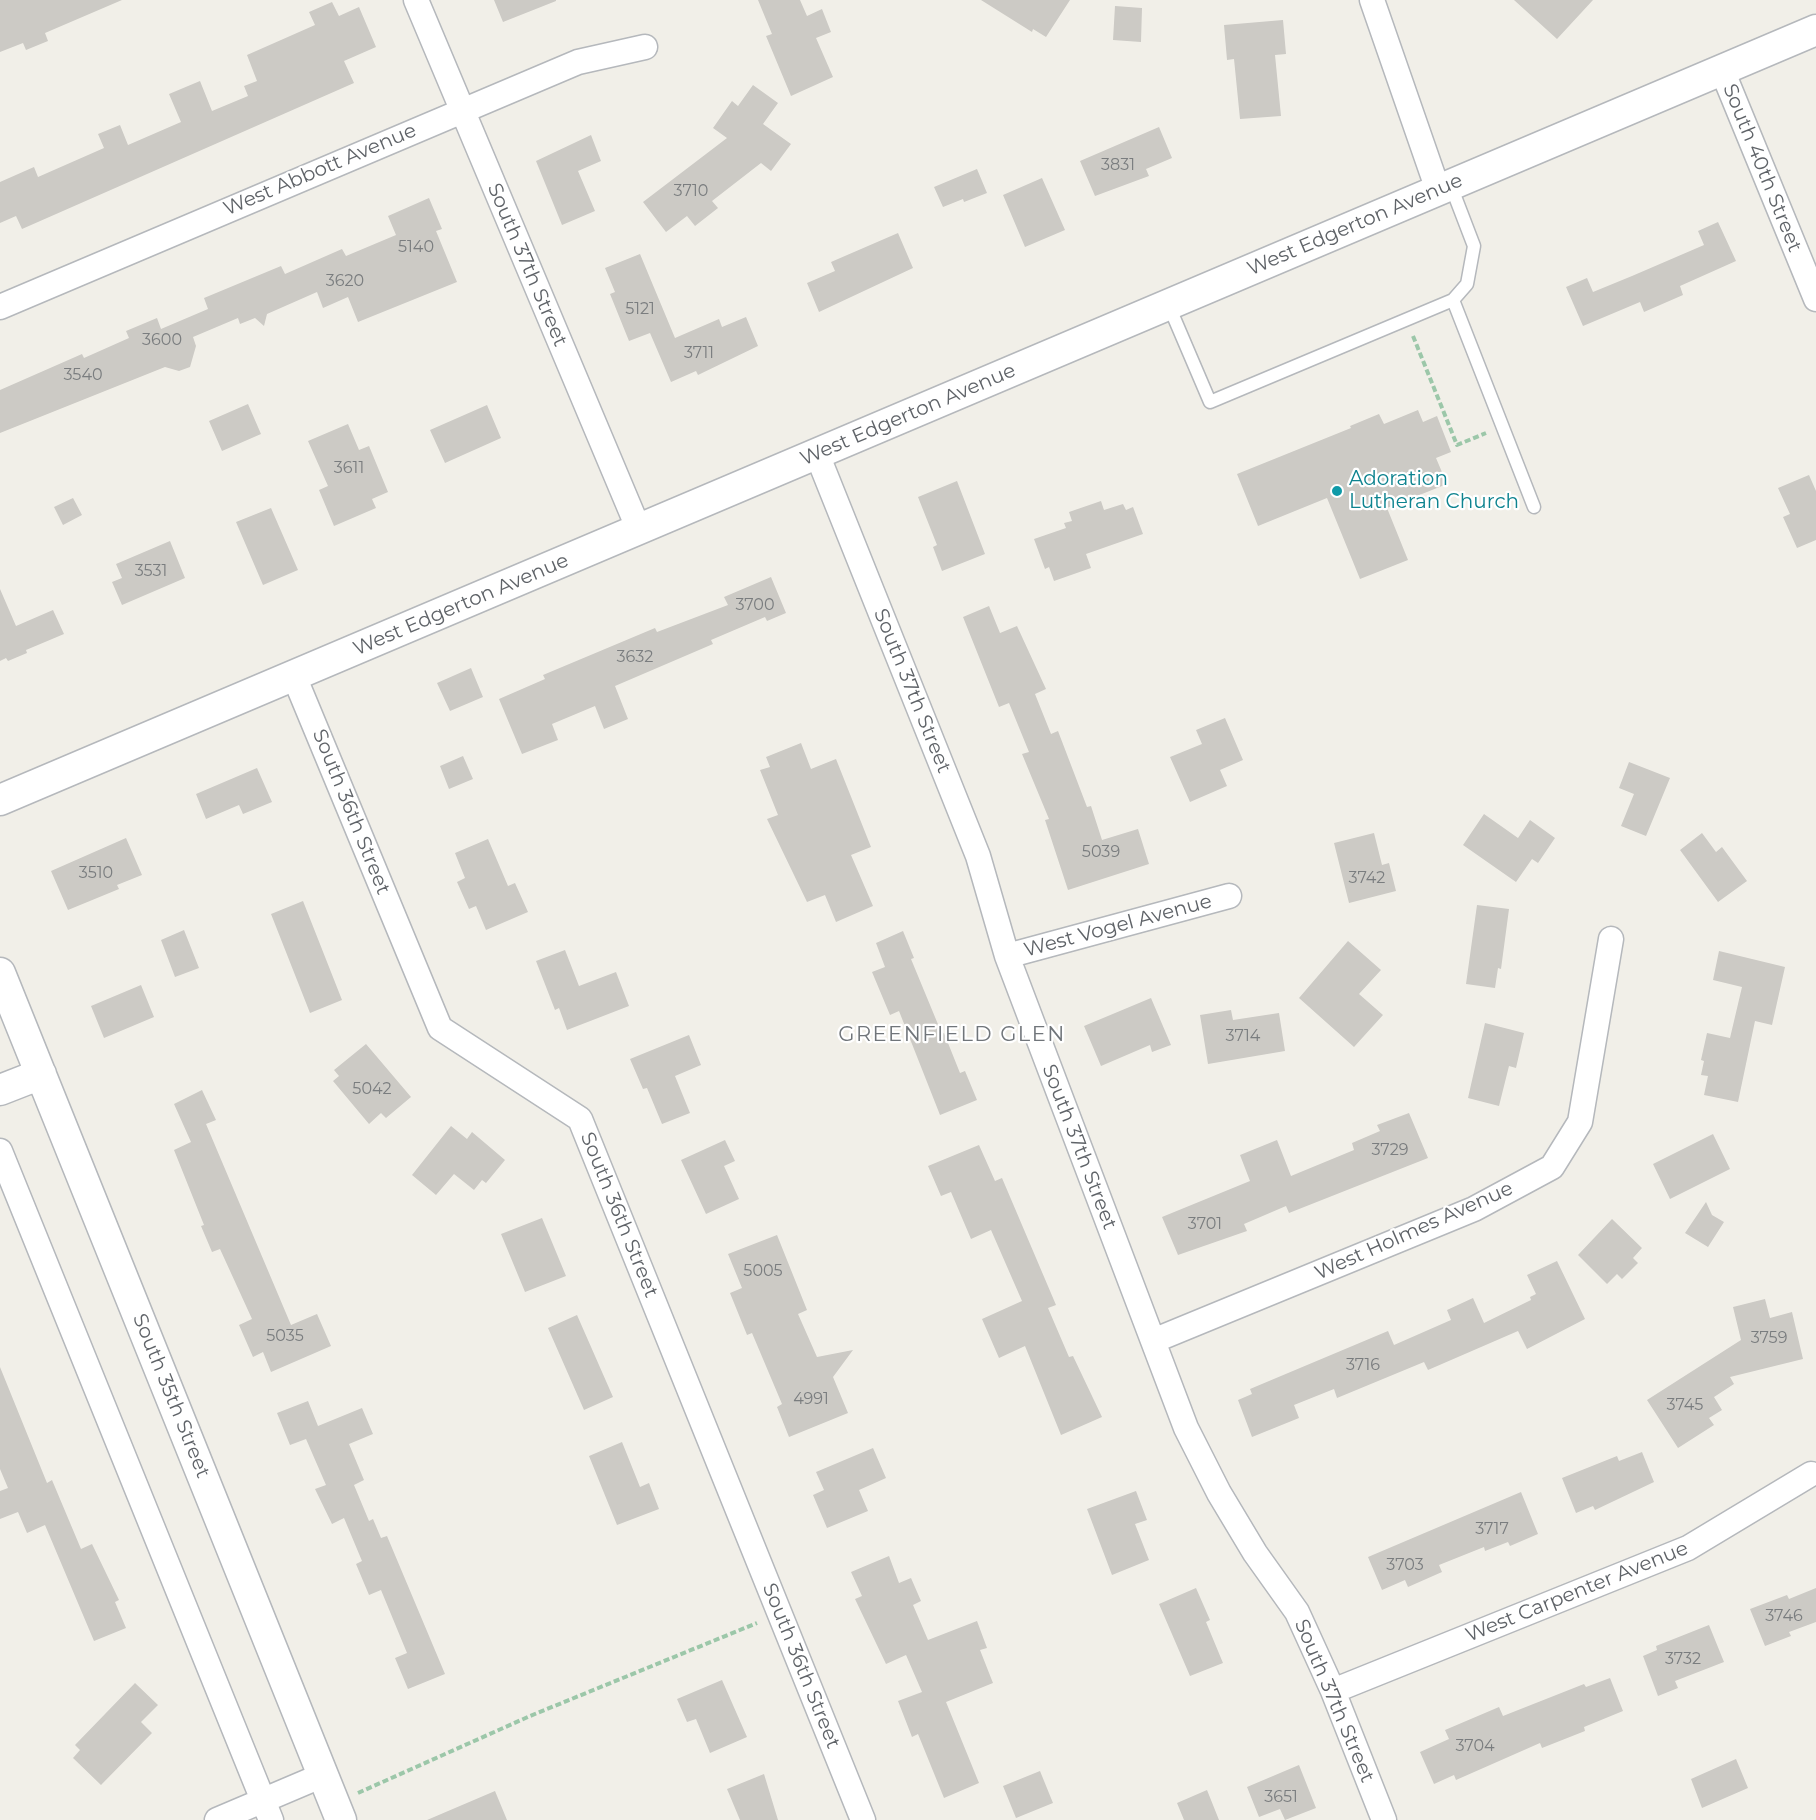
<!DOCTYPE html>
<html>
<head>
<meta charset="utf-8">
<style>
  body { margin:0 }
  canvas { display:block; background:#f1efe8 }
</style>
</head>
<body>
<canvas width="1816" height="1820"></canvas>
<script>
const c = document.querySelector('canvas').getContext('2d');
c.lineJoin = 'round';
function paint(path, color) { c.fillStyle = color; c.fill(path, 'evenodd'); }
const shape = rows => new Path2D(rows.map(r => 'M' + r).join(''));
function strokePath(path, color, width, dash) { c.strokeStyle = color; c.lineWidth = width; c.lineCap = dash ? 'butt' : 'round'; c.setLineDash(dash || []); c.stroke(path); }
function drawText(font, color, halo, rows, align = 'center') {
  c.font = font + ' Montserrat,sans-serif'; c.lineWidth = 4.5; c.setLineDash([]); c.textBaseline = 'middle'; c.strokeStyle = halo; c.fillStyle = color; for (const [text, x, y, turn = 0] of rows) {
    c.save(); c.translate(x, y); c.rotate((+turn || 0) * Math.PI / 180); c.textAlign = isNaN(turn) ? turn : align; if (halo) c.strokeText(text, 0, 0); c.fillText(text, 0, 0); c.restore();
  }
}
paint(shape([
  [0,0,122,0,45,33,48,41,26,50,23,43,0,52],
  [494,0,556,0,556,1,503,22],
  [758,0,800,0,807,16,822,9,831,32,816,38,833,77,791,96,766,36,772,34],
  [981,0,1070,0,1046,37,1033,29,1032,32],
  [1514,0,1593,0,1557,39],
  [332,2,339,16,359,7,376,47,344,61,354,83,22,229,16,216,0,223,0,182,34,167,38,177,104,148,98,134,120,125,128,145,181,122,169,94,200,81,212,111,248,96,244,86,257,81,247,55,315,25,309,12],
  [1115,6,1142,8,1141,42,1113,40],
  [1283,20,1286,54,1275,55,1281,116,1240,119,1234,59,1227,60,1224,25],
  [753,85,778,103,763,124,791,144,771,171,761,163,712,201,718,208,695,226,687,216,666,232,643,202,727,138,713,128,732,101,738,106],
  [1159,127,1172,158,1146,169,1149,176,1095,196,1080,161],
  [591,135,601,161,578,171,595,211,562,225,536,161],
  [977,169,987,193,964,202,963,199,943,207,934,187],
  [1042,178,1065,230,1025,247,1003,195],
  [429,198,442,229,436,231,457,282,358,322,348,297,323,308,317,292,267,314,264,326,255,318,240,324,238,318,193,337,196,346,190,367,179,371,165,367,0,433,0,390,82,354,84,358,129,338,126,331,157,318,161,329,208,309,204,298,281,266,285,274,342,249,346,256,396,235,388,216],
  [1718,222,1736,261,1680,286,1683,295,1644,312,1640,302,1583,326,1566,287,1587,278,1593,292,1632,276,1704,245,1698,231],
  [898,233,913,268,819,312,807,283,835,271,831,262],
  [640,254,675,338,719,319,722,327,746,317,758,346,698,375,696,371,671,382,650,333,629,341,610,294,615,292,605,268],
  [248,404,261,434,222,451,209,421],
  [487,405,501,438,445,463,430,430],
  [1418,410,1423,422,1437,416,1451,452,1436,458,1447,484,1387,508,1408,560,1360,579,1327,498,1258,526,1237,474,1351,428,1350,426,1379,414,1384,424],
  [348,424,359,450,369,446,388,492,372,499,376,508,334,526,319,490,328,486,308,441],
  [1809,475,1816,491,1816,540,1797,548,1783,517,1790,514,1778,488],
  [957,481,985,554,942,571,933,547,937,545,918,497],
  [73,498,82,515,63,525,54,507],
  [1101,501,1104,510,1123,504,1126,510,1133,507,1143,534,1086,554,1091,568,1054,581,1049,567,1045,569,1034,539,1066,528,1064,523,1072,521,1069,512],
  [271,508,298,570,263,585,236,522],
  [170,541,185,578,122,605,112,582,122,578,116,564],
  [771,577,786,613,767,621,765,617,711,640,713,644,615,686,628,719,604,729,595,706,552,724,558,740,522,754,499,699,545,679,543,675,655,628,657,632,728,605,724,597],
  [0,589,16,626,53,610,64,634,26,650,27,653,8,661,6,658,0,661],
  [989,606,1000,633,1017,626,1046,689,1035,694,1051,734,1058,731,1087,807,1091,806,1102,840,1138,829,1149,864,1068,890,1045,820,1049,819,1022,754,1029,752,1009,703,999,707,963,617],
  [471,668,483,697,450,711,437,683],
  [1225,718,1243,760,1220,770,1227,786,1190,802,1170,757,1202,744,1196,730],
  [801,743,811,769,836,759,871,847,851,855,873,906,836,922,825,895,807,902,767,819,778,815,760,770,770,767,766,757],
  [463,756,473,779,449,789,440,766],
  [1629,762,1670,778,1646,836,1621,826,1634,794,1619,788],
  [257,768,272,802,243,814,239,805,206,819,196,794],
  [1484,814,1518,838,1530,820,1555,838,1538,863,1532,859,1516,882,1463,845],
  [1374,833,1382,865,1389,863,1396,891,1349,903,1334,843],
  [1702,833,1716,852,1722,847,1747,881,1718,902,1680,850],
  [126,838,142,875,117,885,119,889,68,910,51,871],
  [488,839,508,886,515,883,528,912,486,930,476,906,469,909,457,882,465,878,455,853],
  [303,901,342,1000,310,1013,271,914],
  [1477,905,1509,909,1501,969,1498,968,1495,988,1466,984],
  [184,930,199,968,175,977,161,940],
  [903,931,914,958,911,959,942,1034,944,1033,960,1073,965,1071,977,1100,940,1115,899,1011,890,1015,872,972,885,967,876,943],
  [1348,941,1381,970,1359,994,1383,1015,1354,1047,1299,998],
  [565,950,579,986,616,972,629,1006,567,1030,559,1008,555,1010,536,961],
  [1719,951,1785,967,1772,1025,1755,1021,1738,1102,1704,1095,1708,1076,1701,1075,1704,1061,1701,1060,1707,1033,1730,1038,1742,987,1713,980],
  [141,985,154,1017,104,1038,91,1006],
  [1151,998,1171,1045,1152,1052,1150,1045,1101,1066,1084,1026],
  [1231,1010,1233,1020,1279,1013,1285,1051,1208,1064,1200,1015],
  [1485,1023,1524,1033,1516,1068,1509,1066,1499,1106,1468,1098],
  [689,1035,701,1065,675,1076,690,1113,662,1124,647,1088,643,1089,630,1059],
  [366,1044,411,1097,386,1118,381,1113,369,1124,333,1081,339,1076,334,1070],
  [202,1090,216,1120,206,1124,291,1325,317,1314,331,1346,271,1372,263,1352,253,1357,239,1325,252,1319,220,1249,212,1252,201,1226,204,1225,174,1150,191,1142,174,1104],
  [1409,1113,1428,1158,1289,1213,1286,1206,1244,1224,1247,1231,1178,1255,1162,1217,1250,1181,1240,1155,1277,1140,1291,1176,1354,1150,1352,1143,1380,1131,1377,1125],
  [451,1126,467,1139,472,1132,505,1160,486,1183,482,1180,474,1190,454,1174,436,1195,412,1175],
  [1713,1134,1730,1169,1670,1199,1653,1164],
  [725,1140,735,1161,724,1166,739,1199,706,1214,681,1160],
  [979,1145,995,1181,1002,1178,1056,1305,1048,1308,1069,1357,1073,1356,1102,1417,1061,1435,1025,1346,999,1358,982,1319,1022,1301,991,1230,971,1239,951,1192,941,1196,928,1166],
  [1706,1202,1712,1215,1724,1222,1708,1247,1685,1233],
  [542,1218,566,1276,525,1292,501,1234],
  [1612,1219,1642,1248,1633,1258,1638,1263,1622,1279,1617,1274,1607,1284,1578,1255],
  [777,1235,807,1310,798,1314,817,1357,853,1350,833,1377,848,1413,789,1437,777,1407,782,1404,752,1333,747,1335,730,1293,742,1288,728,1254],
  [1557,1261,1585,1319,1527,1349,1518,1331,1428,1370,1424,1362,1337,1398,1334,1389,1294,1405,1299,1418,1252,1437,1238,1400,1252,1394,1250,1389,1388,1331,1394,1345,1451,1320,1447,1310,1473,1298,1484,1323,1531,1300,1530,1297,1536,1294,1527,1275],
  [1765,1299,1770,1318,1792,1312,1803,1359,1730,1377,1734,1384,1714,1397,1722,1410,1709,1418,1714,1425,1678,1448,1647,1400,1741,1340,1733,1307],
  [577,1315,613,1397,584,1410,548,1328],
  [0,1367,47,1483,52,1480,81,1549,92,1544,119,1600,115,1602,126,1628,94,1641,45,1525,27,1533,18,1512,0,1519,0,1491,8,1488,0,1469],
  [308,1401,318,1426,362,1408,373,1434,349,1444,364,1480,354,1485,369,1521,373,1519,381,1538,387,1536,445,1674,408,1689,395,1658,407,1653,381,1590,369,1595,356,1564,362,1561,344,1518,332,1524,315,1489,326,1485,306,1439,290,1445,277,1413],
  [622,1442,640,1487,649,1483,659,1509,617,1525,589,1456],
  [873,1448,886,1478,859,1490,868,1511,827,1528,813,1495,824,1490,816,1472],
  [1642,1452,1654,1482,1595,1510,1593,1506,1576,1513,1562,1478,1617,1456,1619,1461],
  [1136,1491,1147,1520,1135,1524,1149,1560,1112,1575,1087,1509],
  [1521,1492,1538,1534,1510,1546,1508,1542,1485,1551,1484,1547,1439,1565,1442,1572,1408,1587,1405,1580,1382,1590,1368,1557],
  [889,1556,899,1583,911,1578,921,1601,913,1605,928,1640,977,1621,987,1648,980,1650,993,1683,946,1702,979,1783,944,1798,918,1734,912,1737,898,1701,922,1692,906,1655,886,1664,855,1599,862,1596,851,1572],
  [1196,1588,1210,1620,1206,1622,1223,1663,1190,1676,1159,1604],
  [1816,1588,1816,1622,1789,1632,1791,1636,1765,1646,1750,1609,1787,1595,1789,1599],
  [1709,1625,1724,1662,1675,1681,1678,1688,1658,1696,1643,1656,1657,1650,1656,1646],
  [1610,1678,1623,1711,1584,1727,1585,1731,1542,1748,1540,1743,1456,1780,1454,1775,1434,1784,1420,1752,1449,1739,1445,1730,1499,1707,1503,1716,1584,1684,1586,1687],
  [722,1680,747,1737,710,1753,696,1719,687,1722,677,1699],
  [135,1683,158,1705,141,1722,152,1733,101,1785,73,1758,80,1750,75,1745],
  [1736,1759,1748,1788,1702,1808,1691,1779],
  [1299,1765,1316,1808,1285,1820,1280,1809,1259,1817,1247,1787],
  [1040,1771,1053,1803,1016,1818,1003,1786],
  [764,1774,778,1820,740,1820,727,1789],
  [1207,1790,1219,1820,1184,1820,1177,1803],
  [495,1791,507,1820,427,1820]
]), '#cccac5');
const service = shape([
  [1453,300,1534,507],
  [1169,306,1210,402,1453,300,1467,284,1474,246,1451,186]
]);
const minor = shape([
  [416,0,639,530],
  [1372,0,1438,190],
  [1722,70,1816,299],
  [0,307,578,62,645,47],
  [817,454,978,856,1007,956,1186,1428,1219,1493,1255,1553,1297,1612,1333,1691,1384,1820],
  [294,676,440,1028,580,1119,863,1820],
  [1007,956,1229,896],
  [0,1151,271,1820],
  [1153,1341,1474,1209,1552,1167,1580,1122,1611,939],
  [1333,1691,1688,1548,1811,1474],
  [217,1820,323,1775]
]);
const tertiary = shape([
  [0,800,1816,30],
  [0,973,341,1820],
  [0,1090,41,1074]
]);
strokePath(service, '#b5b8bc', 15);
strokePath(minor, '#b5b8bc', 27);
strokePath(tertiary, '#b5b8bc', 33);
strokePath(shape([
  [1413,336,1457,445,1486,433],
  [358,1793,530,1716,757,1623]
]), '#9cc7a9', 4, [6, 3]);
strokePath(service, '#fff', 12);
strokePath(minor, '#fff', 24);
strokePath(tertiary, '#fff', 30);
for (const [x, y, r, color] of [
  [1337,491,6,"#0f9aa8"]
]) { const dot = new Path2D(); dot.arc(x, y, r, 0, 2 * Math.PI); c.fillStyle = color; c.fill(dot); strokePath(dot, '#fff', 2); }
drawText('16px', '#7a7d7f', null, [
  ["3831",1118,165],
  ["3710",691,191],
  ["5140",416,247],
  ["3620",345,281],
  ["5121",640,309],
  ["3600",162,340],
  ["3711",699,353],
  ["3540",83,375],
  ["3611",349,468],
  ["3531",151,571],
  ["3700",755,605],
  ["3632",635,657],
  ["5039",1101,852],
  ["3510",96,873],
  ["3742",1367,878],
  ["3714",1243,1036],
  ["5042",372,1089],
  ["3729",1390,1150],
  ["3701",1205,1224],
  ["5005",763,1271],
  ["5035",285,1336],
  ["3759",1769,1338],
  ["3716",1363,1365],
  ["4991",811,1399],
  ["3745",1685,1405],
  ["3717",1492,1529],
  ["3703",1405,1565],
  ["3746",1784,1616],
  ["3732",1683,1659],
  ["3704",1475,1746],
  ["3651",1281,1797]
]);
drawText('20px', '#5f6368', '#fff', [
  ["South 40th Street",1762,168,68],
  ["West Abbott Avenue",320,170,-23],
  ["West Edgerton Avenue",1355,225,-23],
  ["South 37th Street",527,265,67],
  ["West Edgerton Avenue",908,415,-23],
  ["West Edgerton Avenue",461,605,-23],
  ["South 37th Street",912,691,68],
  ["South 36th Street",351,812,68],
  ["West Vogel Avenue",1118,926,-15],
  ["South 37th Street",1079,1147,69],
  ["South 36th Street",619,1215,68],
  ["West Holmes Avenue",1414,1231,-24],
  ["South 35th Street",171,1396,68],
  ["West Carpenter Avenue",1577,1592,-22],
  ["South 36th Street",801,1666,68],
  ["South 37th Street",1334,1701,67]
]);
drawText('20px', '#0d838f', '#fff', [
  ["Adoration",1349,479],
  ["Lutheran Church",1349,502]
], 'left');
c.letterSpacing = '1.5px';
drawText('21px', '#70757a', '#fff', [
  ["GREENFIELD GLEN",952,1035]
]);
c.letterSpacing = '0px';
</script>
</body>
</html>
